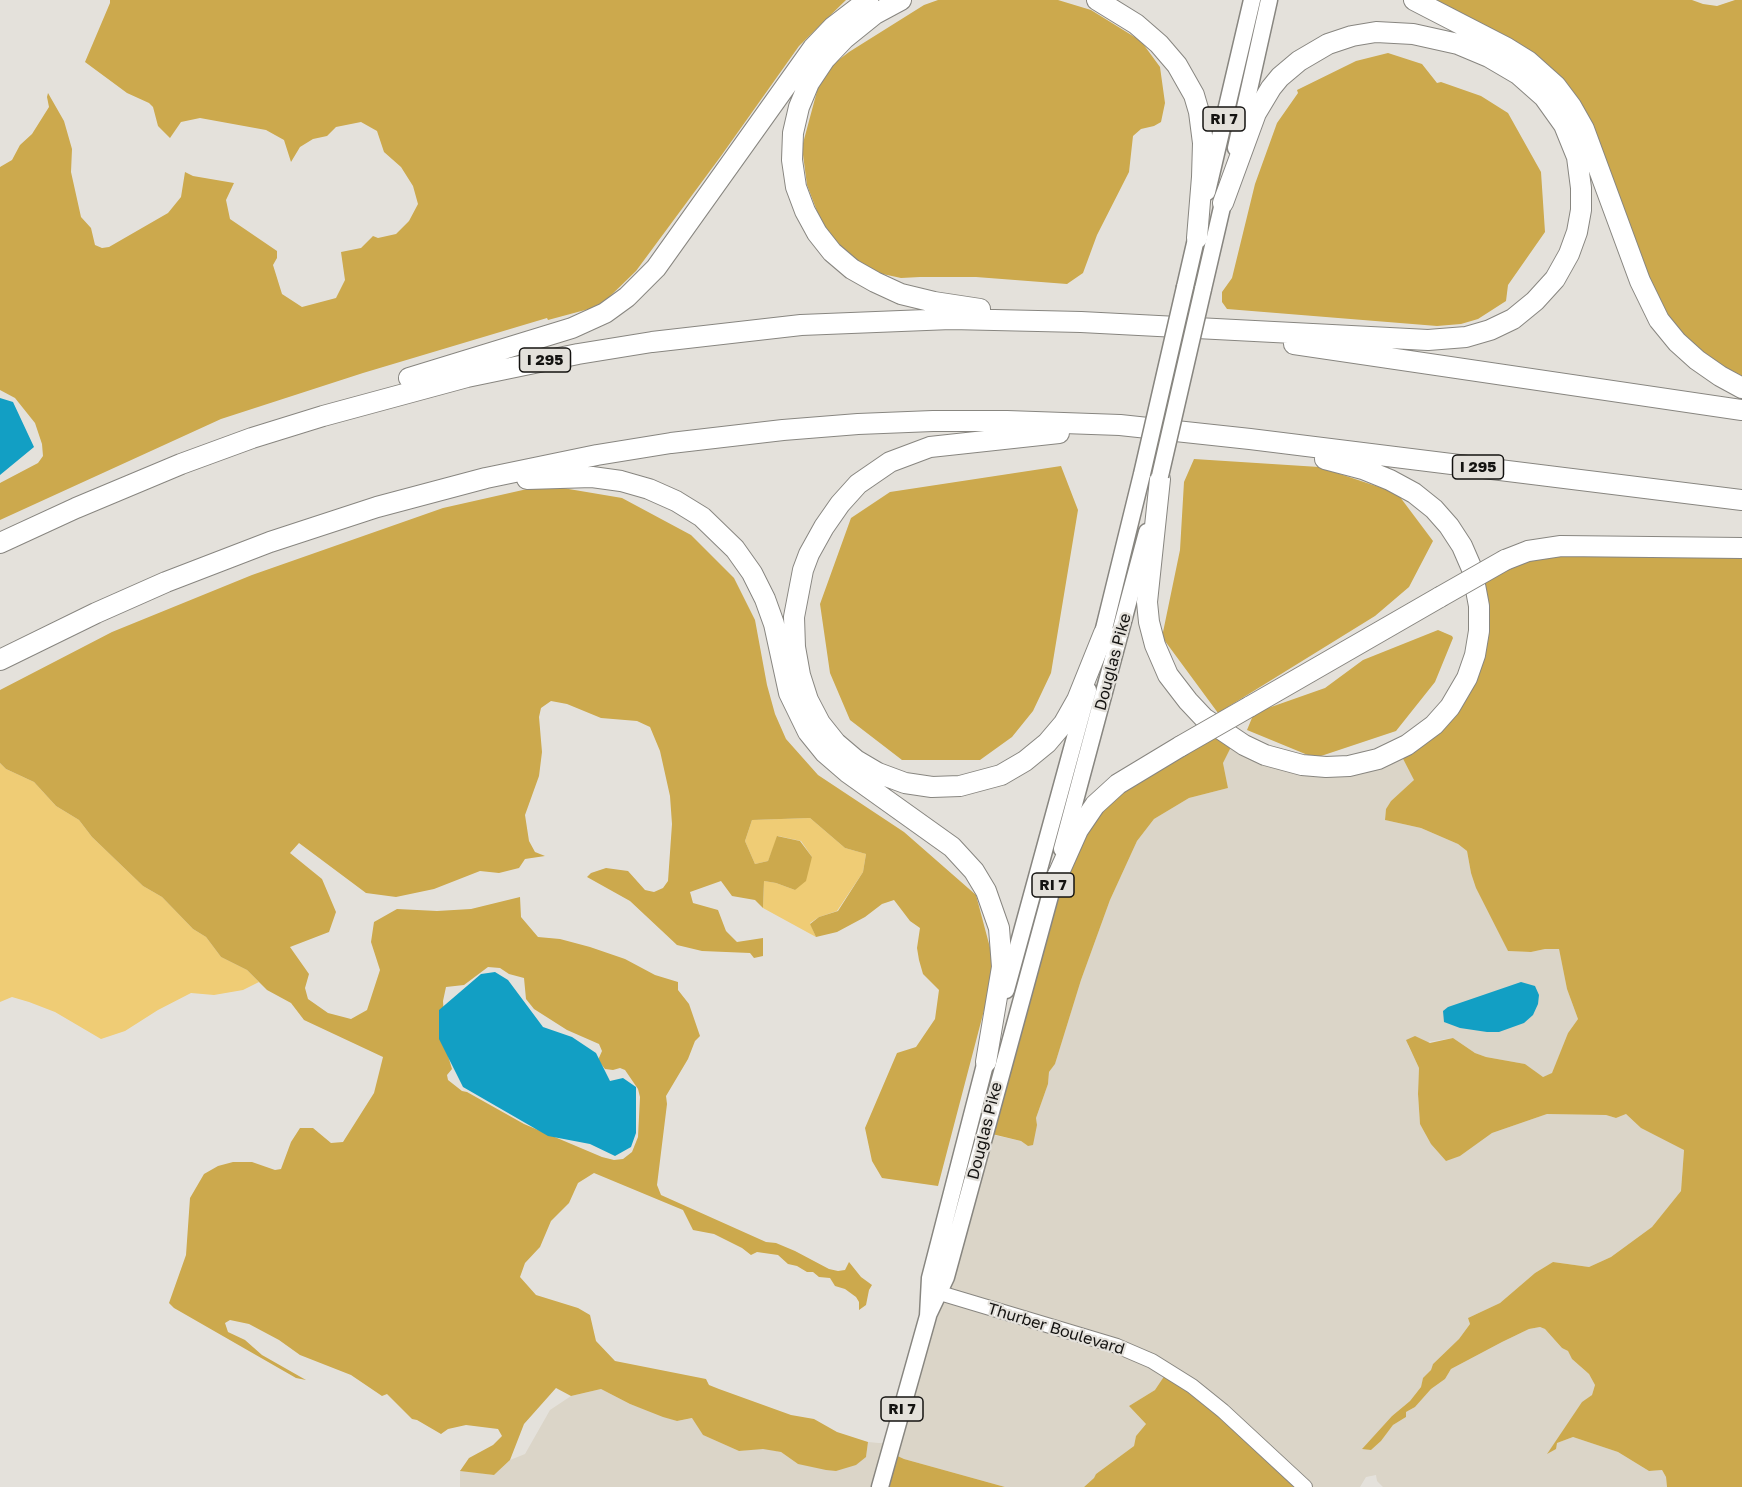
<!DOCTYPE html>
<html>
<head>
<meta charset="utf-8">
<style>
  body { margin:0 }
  canvas { display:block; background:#e4e1db }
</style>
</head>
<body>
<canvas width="1742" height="1487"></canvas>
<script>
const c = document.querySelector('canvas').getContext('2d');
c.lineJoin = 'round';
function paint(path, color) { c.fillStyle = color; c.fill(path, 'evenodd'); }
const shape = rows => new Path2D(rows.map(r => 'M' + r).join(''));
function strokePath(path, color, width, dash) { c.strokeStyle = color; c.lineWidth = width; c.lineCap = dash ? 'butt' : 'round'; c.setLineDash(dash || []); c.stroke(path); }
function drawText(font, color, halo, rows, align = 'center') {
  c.font = font + ' "Golos Text",sans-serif'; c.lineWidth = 4.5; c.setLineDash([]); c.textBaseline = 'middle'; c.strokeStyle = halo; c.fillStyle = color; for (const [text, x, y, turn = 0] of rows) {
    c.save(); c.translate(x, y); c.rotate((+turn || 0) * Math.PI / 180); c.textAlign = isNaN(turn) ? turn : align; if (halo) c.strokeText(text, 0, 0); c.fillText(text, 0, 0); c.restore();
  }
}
paint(shape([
  [1235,739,1330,768,1399,751,1415,780,1391,801,1386,809,1385,820,1421,828,1458,844,1467,851,1471,873,1508,951,1531,952,1545,949,1559,949,1567,989,1578,1019,1568,1033,1552,1074,1542,1077,1525,1064,1486,1057,1475,1053,1453,1038,1408,1045,1419,1068,1418,1094,1420,1124,1460,1156,1492,1133,1547,1114,1606,1115,1616,1118,1626,1114,1641,1128,1684,1149,1681,1191,1652,1227,1611,1257,1589,1267,1553,1262,1535,1273,1500,1303,1468,1318,1470,1324,1459,1339,1433,1364,1431,1370,1423,1379,1421,1387,1410,1401,1392,1416,1363,1448,1371,1450,1381,1441,1393,1425,1406,1417,1406,1412,1415,1407,1431,1389,1445,1379,1451,1369,1502,1342,1529,1329,1540,1327,1545,1329,1562,1348,1568,1351,1572,1359,1589,1374,1595,1385,1592,1395,1582,1403,1548,1453,1557,1443,1573,1437,1618,1452,1649,1471,1662,1470,1666,1477,1667,1487,1383,1487,1377,1481,1376,1475,1366,1477,1360,1487,1304,1487,1155,1390,1129,1406,1146,1424,1136,1436,1134,1446,1096,1474,1094,1478,1084,1487,1005,1487,904,1459,890,1453,878,1487,460,1487,460,1470,494,1475,510,1460,525,1454,550,1410,571,1396,601,1389,630,1404,677,1421,693,1418,703,1435,739,1451,763,1448,781,1452,798,1464,866,1457,868,1442,890,1444,989,1134,1021,1141,1028,1146,1037,1125,1036,1118,1048,1084,1049,1072,1055,1064,1081,980,1110,900,1137,841,1154,819,1189,798,1228,788,1223,763]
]), '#dbd5c8');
paint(shape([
  [0,763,6,769,34,782,56,806,79,820,92,837,143,886,162,897,193,929,206,937,221,957,247,970,259,982,243,990,214,995,191,993,158,1010,125,1031,101,1039,55,1012,29,1002,12,997,0,1002],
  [810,818,845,848,866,854,863,872,837,911,819,917,810,923,816,937,763,908,764,881,776,883,795,890,812,857,801,841,778,836,768,861,755,864,745,841,752,820]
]), '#efcc75');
paint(shape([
  [110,0,846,0,799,46,721,156,636,271,600,306,548,320,547,318,363,373,221,419,0,520,0,483,38,463,43,456,42,444,35,423,15,398,0,390,0,167,12,160,20,145,32,134,49,107,47,97,48,93,64,121,72,149,71,172,81,217,91,228,95,245,102,248,109,247,168,213,181,197,185,172,193,176,234,183,226,200,230,219,277,251,277,258,273,265,282,294,302,307,336,298,345,280,341,252,361,248,373,236,378,238,396,234,409,221,418,204,413,186,401,167,384,152,377,131,361,122,336,127,327,136,313,139,300,147,291,162,284,140,266,130,200,118,181,122,170,138,158,126,153,107,149,103,127,93,85,62,110,3],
  [938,0,1058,0,1091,10,1141,41,1160,67,1165,103,1161,122,1154,126,1141,129,1133,136,1129,172,1097,235,1083,273,1067,284,976,277,920,277,901,278,878,273,850,256,828,232,820,219,807,185,802,147,820,80,832,65,849,52,924,5],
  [1418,0,1692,0,1703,4,1717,6,1735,0,1742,0,1742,386,1673,338,1593,140],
  [1388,53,1422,64,1437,83,1441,82,1481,96,1508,113,1541,172,1545,232,1508,285,1506,301,1478,319,1461,324,1437,326,1227,309,1222,302,1222,292,1232,278,1255,184,1277,123,1298,93,1297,90,1356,61],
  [1194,459,1319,467,1397,493,1433,541,1409,587,1375,616,1218,713,1162,637,1180,550,1184,482],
  [1061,466,1078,510,1051,673,1033,711,1012,737,980,760,902,760,850,720,830,673,820,604,851,518,890,492],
  [545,485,622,498,691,535,734,578,755,620,767,685,775,714,786,739,818,775,904,832,976,895,993,959,988,995,938,1186,882,1178,872,1161,865,1128,897,1053,916,1047,935,1019,939,990,923,974,919,960,917,948,920,928,910,921,894,900,882,904,865,917,837,932,816,937,810,924,819,917,838,911,863,872,866,854,845,848,810,818,752,820,745,841,755,864,768,861,777,836,800,841,812,857,806,881,795,890,776,883,764,881,763,908,755,900,732,896,721,881,690,892,693,903,718,910,726,931,737,942,763,938,763,956,754,958,750,953,702,951,677,945,630,901,587,877,591,873,606,868,628,871,645,890,654,892,663,888,668,881,672,824,670,796,660,751,650,727,637,721,601,718,567,704,551,701,541,708,539,717,542,752,539,776,525,815,529,841,535,852,545,856,525,859,519,868,499,873,480,871,434,889,396,897,366,893,299,843,290,853,322,879,336,912,329,932,290,947,309,974,305,988,308,999,328,1013,351,1019,367,1010,380,970,371,942,374,922,397,909,437,911,471,909,520,897,521,917,538,937,560,939,590,947,625,959,655,975,678,982,678,990,689,1004,700,1036,695,1041,688,1059,666,1096,667,1104,657,1185,661,1195,766,1242,776,1243,795,1251,829,1269,838,1271,845,1270,849,1262,861,1277,872,1285,869,1290,866,1305,859,1310,859,1302,856,1297,845,1289,835,1286,830,1278,819,1277,813,1272,807,1272,797,1266,788,1264,778,1255,757,1252,751,1255,742,1248,714,1234,693,1230,683,1210,594,1173,578,1183,569,1203,551,1221,540,1247,525,1263,520,1277,536,1295,578,1308,590,1315,596,1341,615,1361,706,1379,709,1385,719,1389,791,1415,814,1419,837,1432,868,1442,866,1457,856,1465,836,1471,826,1470,798,1464,781,1452,763,1449,739,1451,703,1435,692,1418,677,1421,663,1417,630,1404,601,1389,571,1396,556,1388,524,1424,510,1460,494,1475,460,1471,469,1458,493,1445,502,1436,498,1429,466,1425,448,1429,441,1434,417,1420,412,1419,387,1394,382,1396,351,1375,300,1355,279,1340,249,1324,230,1320,225,1323,228,1332,245,1340,262,1355,306,1380,296,1378,174,1308,169,1303,186,1255,190,1198,204,1174,218,1166,233,1162,252,1162,275,1170,281,1169,291,1142,300,1128,313,1128,331,1143,343,1142,374,1093,383,1057,304,1020,291,1003,267,990,247,970,221,957,206,937,193,929,162,897,143,886,92,837,79,820,56,806,34,782,6,769,0,763,0,690,112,632,252,575,443,508],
  [488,967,500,968,509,974,524,978,526,999,534,1009,567,1030,599,1044,602,1051,598,1060,605,1069,613,1070,620,1068,625,1070,638,1089,640,1097,638,1137,632,1152,623,1159,614,1160,602,1157,524,1124,467,1092,462,1091,448,1080,447,1075,452,1069,446,1049,443,1001,446,987,464,985],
  [1742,548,1742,1487,1667,1487,1666,1477,1662,1470,1649,1471,1618,1452,1573,1437,1557,1443,1556,1449,1547,1454,1582,1402,1592,1395,1595,1385,1589,1374,1572,1359,1568,1351,1562,1348,1545,1329,1540,1327,1529,1329,1502,1342,1451,1369,1445,1379,1431,1389,1415,1407,1406,1412,1406,1417,1393,1425,1381,1441,1371,1450,1362,1449,1392,1416,1410,1401,1421,1387,1423,1378,1431,1370,1433,1364,1459,1339,1470,1324,1468,1318,1500,1303,1535,1273,1553,1262,1589,1267,1611,1257,1652,1227,1681,1191,1684,1150,1641,1128,1626,1114,1616,1118,1606,1115,1547,1114,1492,1133,1460,1156,1446,1161,1431,1144,1420,1124,1418,1094,1419,1068,1406,1040,1415,1036,1430,1043,1453,1038,1475,1053,1486,1057,1525,1064,1543,1077,1552,1073,1568,1033,1578,1019,1567,989,1559,949,1545,949,1531,952,1508,951,1476,888,1471,873,1467,851,1458,844,1421,828,1385,820,1386,809,1391,801,1414,780,1399,751,1465,687,1477,578,1510,557],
  [1438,630,1452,636,1453,638,1435,682,1396,731,1315,758,1247,730,1254,713,1325,688,1363,660],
  [1217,727,1235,739,1223,763,1228,788,1189,798,1154,819,1137,841,1110,900,1081,980,1055,1064,1049,1072,1048,1084,1036,1118,1037,1125,1033,1145,1028,1146,1021,1141,992,1134,1068,857,1092,812],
  [1167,1372,1303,1487,1084,1487,1094,1478,1096,1474,1134,1446,1136,1436,1146,1424,1129,1406,1155,1390],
  [891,1453,904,1459,1005,1487,878,1487]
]), '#cca94d');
paint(shape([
  [0,398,13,402,34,447,0,475],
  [495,972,508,980,543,1027,572,1037,596,1053,610,1081,623,1078,636,1087,636,1133,631,1147,615,1156,590,1144,548,1136,463,1087,439,1039,439,1010,481,974],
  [1521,982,1535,986,1539,995,1538,1004,1533,1015,1524,1023,1499,1032,1487,1032,1460,1028,1444,1022,1443,1011,1448,1007]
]), '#129fc4');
const minor = shape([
  [940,1293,1117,1346,1152,1361,1192,1386,1223,1411,1305,1487]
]);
const major = shape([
  [1236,148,1269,0],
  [1207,192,1252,0],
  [1185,287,1199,226],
  [1203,289,1226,190],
  [1100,645,1142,474],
  [1062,849,1147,532],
  [1006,990,1088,690],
  [929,1313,946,1277,1056,874],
  [880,1487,928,1316,930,1278,989,1049]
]);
const highway = shape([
  [901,0,875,14,844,39,825,59,809,83,799,107,793,133,792,160,796,187,805,211,817,233,832,252,852,269,875,282,901,294,934,302,980,309],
  [1097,0,1136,24,1159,44,1177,65,1194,95,1199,112,1203,143,1202,177,1197,238],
  [1414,0,1507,48,1528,61,1556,86,1571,106,1584,129,1640,281,1659,320,1677,342,1697,360,1720,376,1742,388],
  [1294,344,1742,410],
  [409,378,572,328,605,313,627,297,656,268,813,48,833,27,868,0],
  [1059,433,930,447,890,462,858,484,840,504,824,527,809,554,803,570,794,617,795,647,800,675,808,700,820,723,836,743,856,760,878,773,905,783,932,787,960,786,1001,775,1025,761,1047,743,1064,723,1077,700,1104,633],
  [527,479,592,477,621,481,649,489,676,501,702,517,735,549,752,573,765,599,774,624,789,693,808,732,825,753,847,772,952,847,974,871,986,891,999,928,1002,967,986,1062],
  [1160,479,1147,602,1149,622,1155,645,1168,675,1188,701,1204,718,1244,745,1265,755,1302,765,1326,767,1349,766,1378,759,1407,745,1434,725,1450,707,1467,678,1475,655,1479,631,1479,606,1472,569,1462,546,1449,526,1434,509,1414,493,1390,480,1363,469,1325,459],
  [0,543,76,508,181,464,252,438,323,416,467,377,578,354,652,342,801,325,951,319,1081,322,1428,340,1466,337,1490,330,1513,319,1535,301,1555,279,1569,254,1577,232,1581,210,1581,188,1577,157,1564,125,1544,97,1518,74,1489,57,1458,44,1413,34,1376,32,1352,36,1328,44,1299,61,1280,77,1271,88,1256,113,1223,203],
  [1505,560,1528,551,1561,546,1742,548],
  [0,660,96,613,166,582,270,542,377,507,486,478,597,455,671,443,783,430,858,424,933,421,1007,421,1120,425,1250,439,1742,500],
  [1249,707,1440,597],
  [1053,886,1078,830,1095,805,1118,784,1181,746]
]);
strokePath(minor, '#888680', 16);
strokePath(major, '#888680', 19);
strokePath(highway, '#888680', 22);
strokePath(minor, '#fff', 14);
strokePath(major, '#fff', 16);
strokePath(highway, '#fff', 20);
const majorBridge = shape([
  [1142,474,1185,287],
  [1160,476,1203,289]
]);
const highwayBridge = shape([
  [1440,597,1505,560],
  [1181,746,1249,707]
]);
strokePath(majorBridge, '#888680', 19, []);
strokePath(highwayBridge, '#888680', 22, []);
strokePath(majorBridge, '#fff', 16);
strokePath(highwayBridge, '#fff', 20);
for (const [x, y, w] of [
  [1224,119,42],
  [545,360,51],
  [1478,467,51],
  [1053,885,42],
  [902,1409,42]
]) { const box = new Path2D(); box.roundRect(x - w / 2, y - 12, w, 24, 4.5); c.fillStyle = '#e4e1db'; c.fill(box); strokePath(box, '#141311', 1.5); }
drawText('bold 15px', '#141311', null, [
  ["RI 7",1224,119],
  ["I 295",545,360],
  ["I 295",1478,467],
  ["RI 7",1053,885],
  ["RI 7",902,1409]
]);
drawText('16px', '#141311', '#e4e1db', [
  ["Douglas Pike",1113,662,-75],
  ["Douglas Pike",985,1131,-76],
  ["Thurber Boulevard",1056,1329,17]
]);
</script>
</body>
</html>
